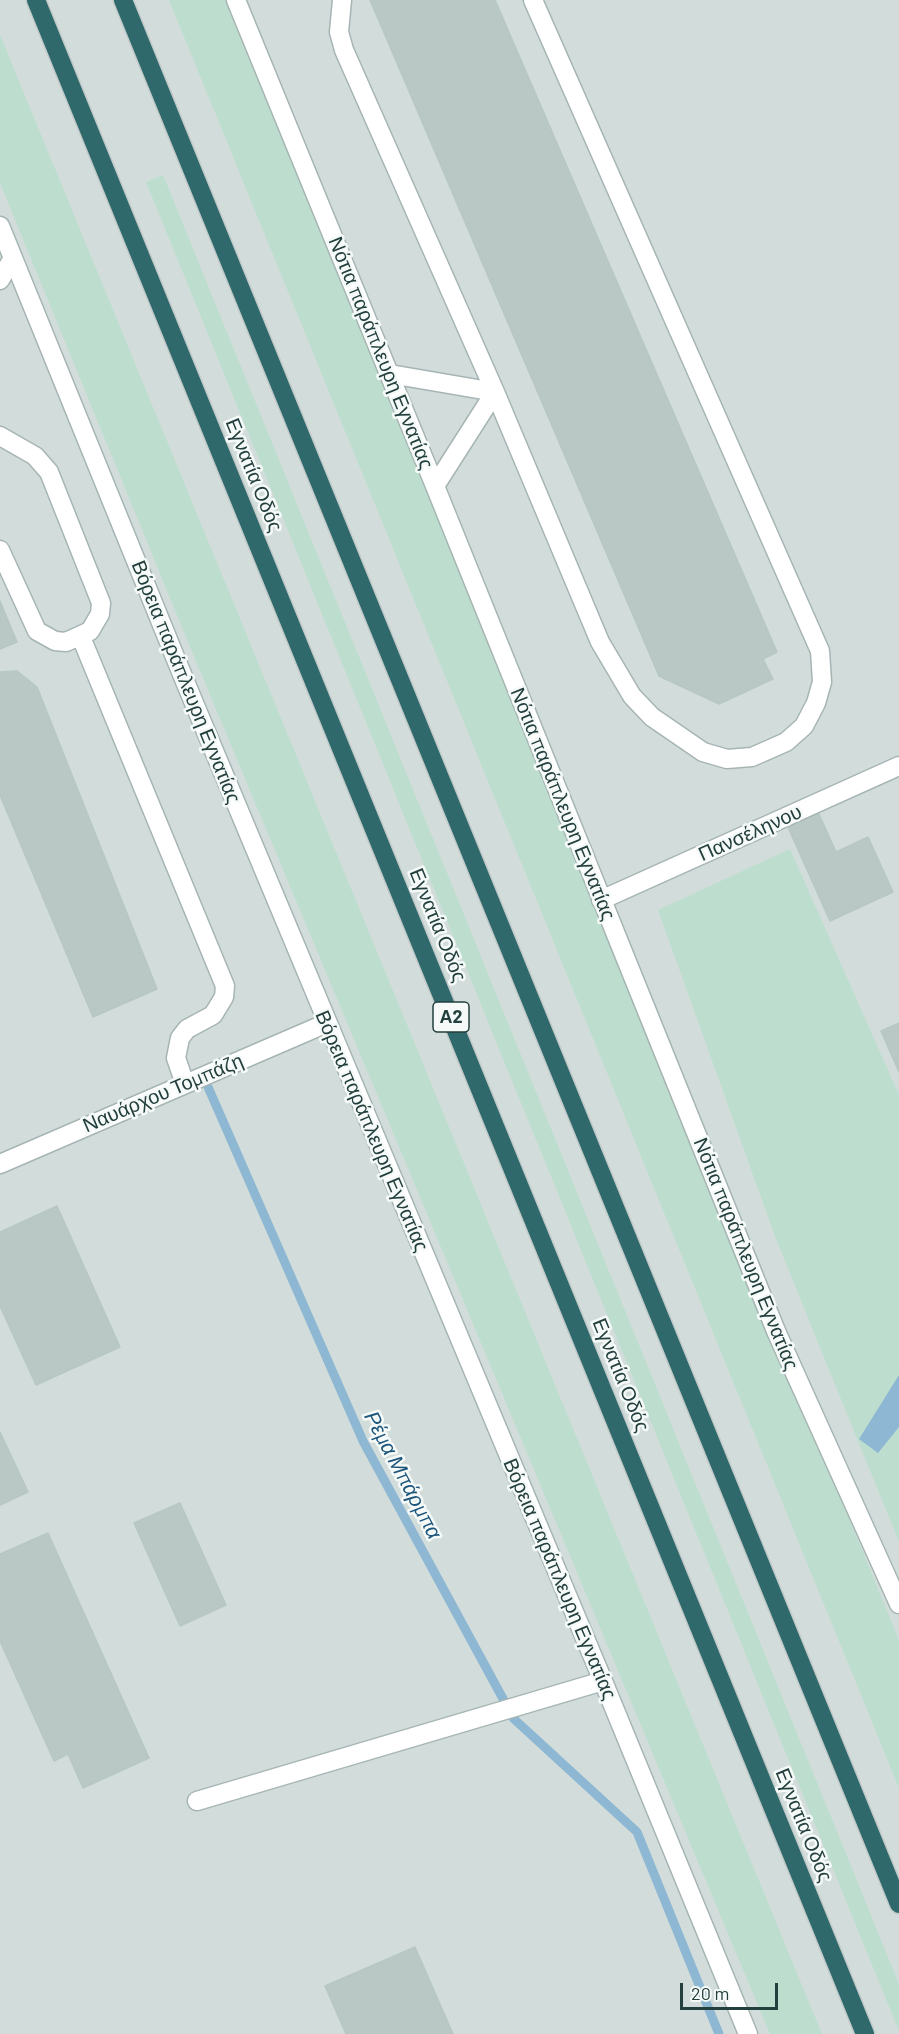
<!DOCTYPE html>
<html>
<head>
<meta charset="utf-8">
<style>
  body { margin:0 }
  #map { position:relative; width:899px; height:2034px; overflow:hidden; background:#e4edeb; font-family:Barlow,sans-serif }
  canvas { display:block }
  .scale { position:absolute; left:680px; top:1983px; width:98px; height:27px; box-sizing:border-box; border:3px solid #233f3e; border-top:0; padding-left:8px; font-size:18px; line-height:21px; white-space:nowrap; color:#233f3e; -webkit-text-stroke:4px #f5faf8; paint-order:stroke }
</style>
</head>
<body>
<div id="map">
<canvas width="899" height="2034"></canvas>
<div class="scale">20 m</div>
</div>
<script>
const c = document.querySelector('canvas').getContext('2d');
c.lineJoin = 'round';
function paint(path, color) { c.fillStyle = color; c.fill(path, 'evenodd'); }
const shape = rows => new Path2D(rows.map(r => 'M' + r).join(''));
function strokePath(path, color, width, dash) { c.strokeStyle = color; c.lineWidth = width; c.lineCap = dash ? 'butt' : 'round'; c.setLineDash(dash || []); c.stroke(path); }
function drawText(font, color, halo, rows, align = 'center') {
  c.font = font + ' Barlow,sans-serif'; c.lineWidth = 5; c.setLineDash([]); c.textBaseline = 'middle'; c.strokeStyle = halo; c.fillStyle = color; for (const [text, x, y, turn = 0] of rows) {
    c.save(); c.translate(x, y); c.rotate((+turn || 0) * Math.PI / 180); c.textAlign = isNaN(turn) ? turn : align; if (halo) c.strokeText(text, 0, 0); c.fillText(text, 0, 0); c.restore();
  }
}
paint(shape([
  [0,0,899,0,899,2034,0,2034]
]), '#d2dddb');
paint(shape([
  [169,0,225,0,899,1640,899,1788],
  [0,35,822,2034,770,2034,195,659,0,183],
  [163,175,899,1984,899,2031,146,182],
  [790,849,899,1095,899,1542,776,1239,658,910]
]), '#bddece');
paint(shape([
  [899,1375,899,1427,878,1453,859,1439]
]), '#8db7d2');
strokePath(shape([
  [208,1087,363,1441,514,1719,637,1832,719,2034]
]), '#8db7d2', 9);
const building = shape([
  [370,0,495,0,777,652,763,659,773,679,719,704,659,676,370,0],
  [0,601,17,642,0,649,0,601],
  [17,671,37,687,157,989,93,1017,0,795,0,672,17,671],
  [818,812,836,852,868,837,893,892,830,921,787,825,818,812],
  [899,1023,899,1072,881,1031,899,1023],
  [57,1206,120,1347,36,1385,0,1306,0,1232,57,1206],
  [0,1432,28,1492,0,1505,0,1432],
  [180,1503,226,1605,180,1626,134,1523,180,1503],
  [48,1533,149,1758,83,1788,68,1754,54,1761,0,1641,0,1554,48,1533],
  [415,1947,453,2034,346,2034,325,1986,415,1947]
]);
paint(building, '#b9c8c5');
strokePath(building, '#b6c7c4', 1.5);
const minor = shape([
  [236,0,435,486,776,1331,899,1604],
  [342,0,339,32,344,50,495,392,600,642,632,696,652,717,703,752,727,759,752,757,786,742,804,726,816,703,822,682,820,651,533,0],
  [0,226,184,679,603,1681,748,2034],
  [0,280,13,258],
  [390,374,495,392,435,486],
  [0,436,35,456,49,472,101,603,100,614,90,631,66,642,55,641,37,631,0,550],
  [81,637,225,986,224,997,213,1015,187,1029,180,1038,176,1058,185,1084],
  [601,900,899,766],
  [0,1164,327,1023],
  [197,1801,603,1681]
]);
const highway = shape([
  [36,0,865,2034],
  [123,0,899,1904]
]);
strokePath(minor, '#a6b5b4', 21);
strokePath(highway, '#c1c9c9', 21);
strokePath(minor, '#fff', 18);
strokePath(highway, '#2f696b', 18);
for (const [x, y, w] of [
  [451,1017,36]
]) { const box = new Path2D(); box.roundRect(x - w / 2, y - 15, w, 30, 4.5); c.fillStyle = '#f5faf8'; c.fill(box); strokePath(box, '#233f3e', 1.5); }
drawText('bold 18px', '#233f3e', null, [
  ["Α2",451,1017]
]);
drawText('20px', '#233f3e', '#f5faf8', [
  ["Νότια παράπλευρη Εγνατίας",381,353,68],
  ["Εγνατία Οδός",254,475,68],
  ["Βόρεια παράπλευρη Εγνατίας",186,682,68],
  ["Νότια παράπλευρη Εγνατίας",563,804,68],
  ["Πανσέληνου",750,833,-24],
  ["Εγνατία Οδός",438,925,68],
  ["Ναυάρχου Τομπάζη",163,1093,-23],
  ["Βόρεια παράπλευρη Εγνατίας",372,1131,67],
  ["Νότια παράπλευρη Εγνατίας",746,1254,68],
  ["Εγνατία Οδός",621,1375,68],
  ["Βόρεια παράπλευρη Εγνατίας",560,1579,67],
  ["Εγνατία Οδός",804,1825,68]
]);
drawText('italic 21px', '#1d557b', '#f5faf8', [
  ["Ρέμα Μπάρμπα",403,1475,62]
]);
</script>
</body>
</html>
